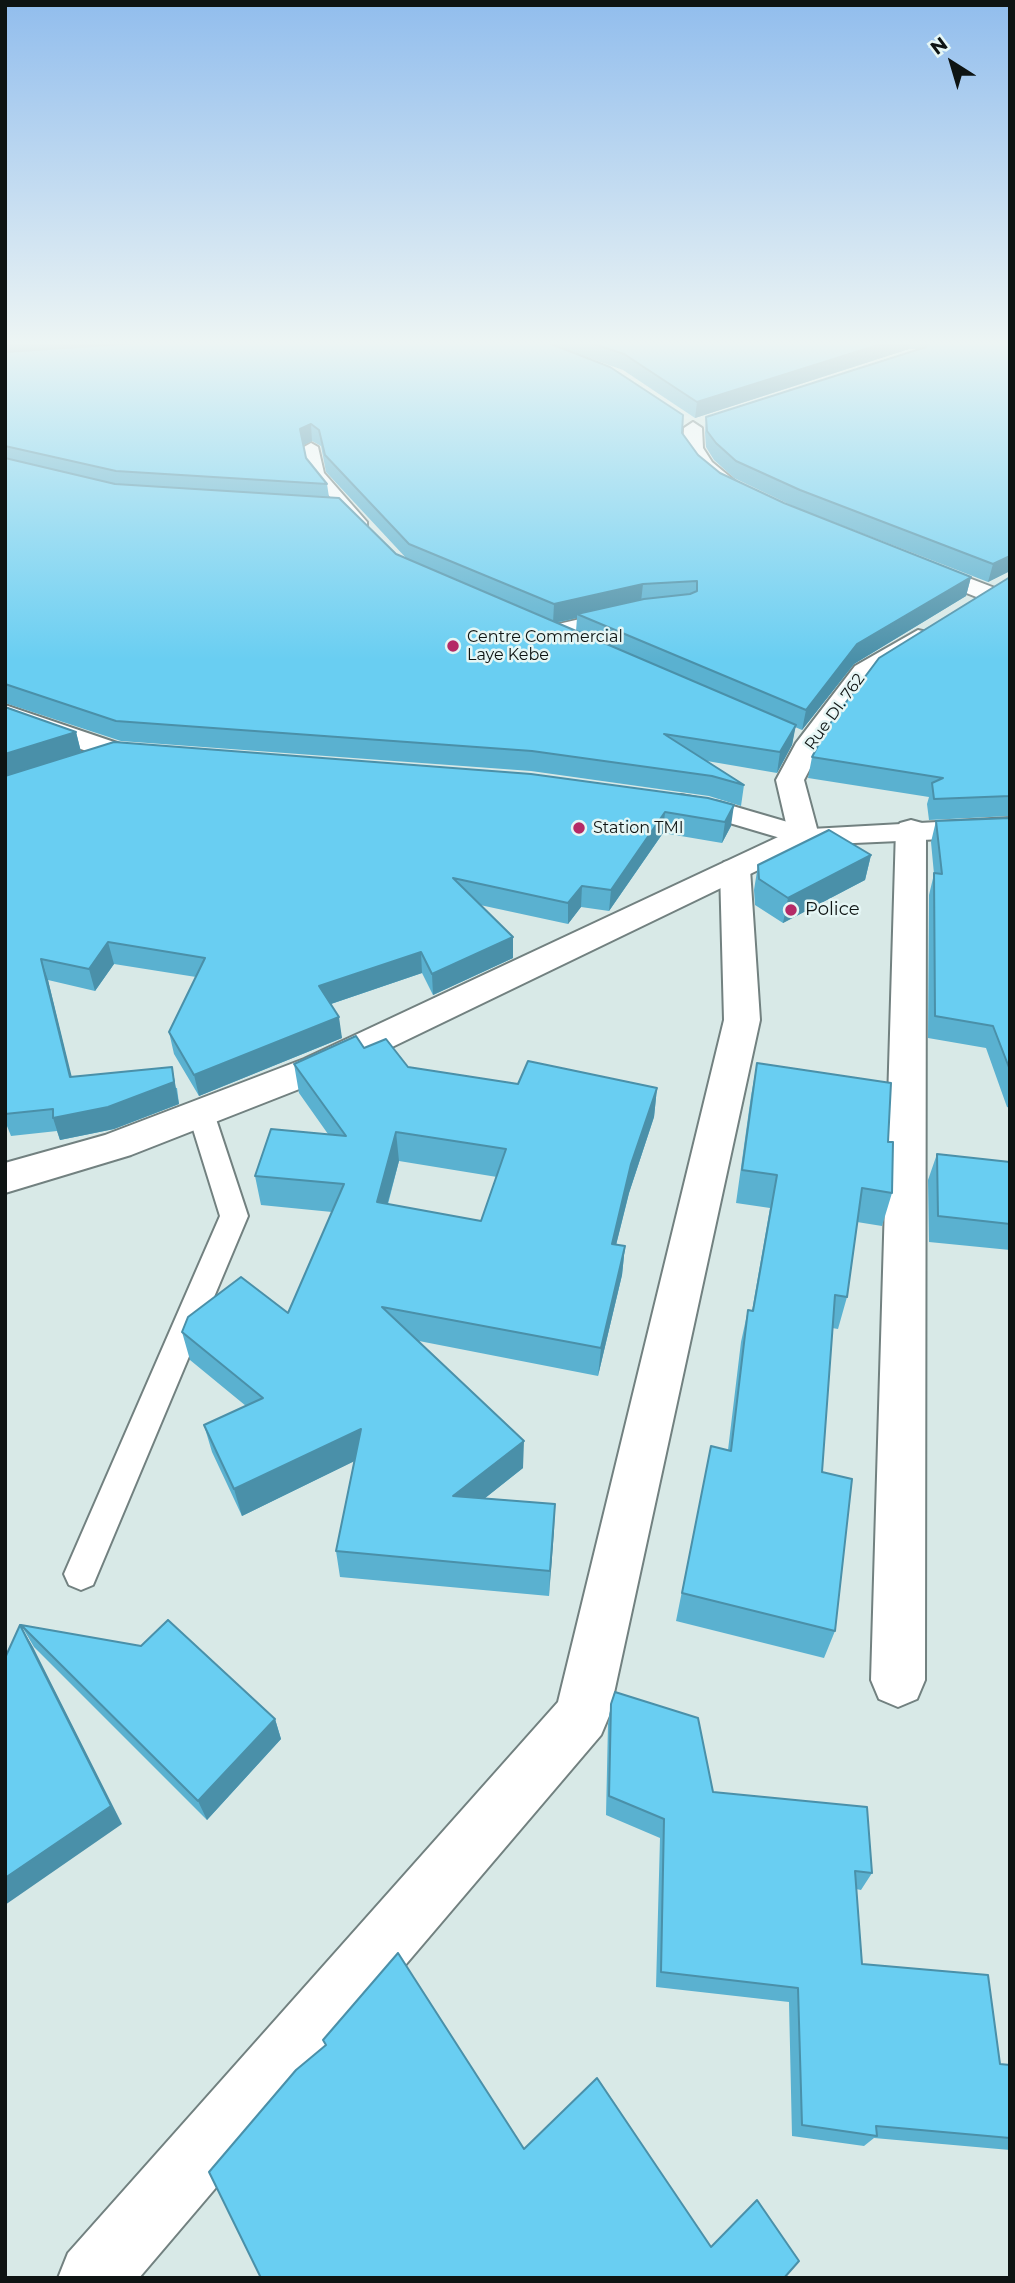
<!DOCTYPE html>
<html>
<head>
<meta charset="utf-8">
<style>
  body { margin:0 }
  #map { position:relative; width:1015px; height:2283px; overflow:hidden; background:#d8e9e7; font-family:Montserrat,sans-serif }
  canvas { display:block }
  .frame { position:absolute; inset:0; border:7px solid #0e1413; pointer-events:none }
  .north { position:absolute; left:917px; top:28px; width:70px; height:70px; -webkit-text-stroke:5px #e5f6f5; paint-order:stroke; rotate:323deg; font-size:19px; font-weight:700; line-height:28px; text-align:center; color:#0e1413 }
  .north::after { content:''; display:block; margin:auto; width:24px; height:32px; background:#0e1413; clip-path:polygon(50% 0,100% 100%,50% 72%,0 100%) }
</style>
</head>
<body>
<div id="map">
<canvas width="1015" height="2283"></canvas>
<div class="frame"></div>
<div class="north">N</div>
</div>
<script>
const c = document.querySelector('canvas').getContext('2d');
c.lineJoin = 'round';
const shape = rows => new Path2D(rows.map(r => 'M' + r).join(''));
function strokePath(path, color, width, dash) { c.strokeStyle = color; c.lineWidth = width; c.lineCap = dash ? 'butt' : 'round'; c.setLineDash(dash || []); c.stroke(path); }
function paint(path, color) { c.fillStyle = color; c.fill(path, 'evenodd'); }
function drawText(font, color, halo, rows, align = 'center') {
  c.font = font + ' Montserrat,sans-serif'; c.lineWidth = 5; c.setLineDash([]); c.textBaseline = 'middle'; c.strokeStyle = halo; c.fillStyle = color; for (const [text, x, y, turn = 0] of rows) {
    c.save(); c.translate(x, y); c.rotate((+turn || 0) * Math.PI / 180); c.textAlign = isNaN(turn) ? turn : align; if (halo) c.strokeText(text, 0, 0); c.fillText(text, 0, 0); c.restore();
  }
}
const service = shape([
  [311,443,318,447,324,473,367,522,367,528,357,528,310,474,304,447,311,443],
  [611,612,617,614,617,620,551,636,543,631,545,627,611,612],
  [201,1104,210,1107,214,1113,248,1216,93,1585,81,1590,69,1585,64,1574,220,1216,188,1113,192,1107,201,1104]
]);
const minor = shape([
  [693,422,702,428,703,448,712,462,735,481,738,485,735,489,721,489,698,470,683,448,684,428,693,422],
  [919,559,995,588,999,593,995,598,979,598,911,571,908,566,919,559],
  [5,705,120,744,161,749,165,755,161,761,151,763,106,758,5,722,5,705],
  [681,795,719,802,815,830,819,836,815,842,804,845,706,816,671,810,666,804,671,798,681,795],
  [911,820,922,823,926,829,925,1680,917,1699,898,1707,879,1699,871,1680,896,829,900,823,911,820],
  [735,860,746,862,750,869,760,1020,609,1716,601,1735,139,2278,58,2278,68,2253,558,1702,724,1020,720,869,724,862,735,860]
]);
const tertiary = shape([
  [918,630,927,632,930,637,927,642,873,676,823,744,804,780,819,836,815,842,804,845,793,842,789,836,776,780,796,743,855,666,918,630]
]);
const secondary = shape([
  [1010,818,1010,836,810,845,330,1077,131,1155,5,1193,5,1163,105,1135,304,1059,793,830,1010,818]
]);
strokePath(service, '#728180', 4);
strokePath(minor, '#728180', 4);
strokePath(tertiary, '#728180', 4);
strokePath(secondary, '#728180', 4);
paint(service, '#fff');
paint(minor, '#fff');
paint(tertiary, '#fff');
paint(secondary, '#fff');
paint(shape([
  [5,340,1010,340,1010,571,988,582,797,508,734,478,714,460,706,447,705,433,706,417,919,349,909,349,695,418,623,370,572,352,682,433,698,455,720,473,784,503,971,577,966,596,854,664,802,730,795,727,792,745,777,773,707,761,744,785,741,806,709,796,531,771,121,741,5,703],
  [312,441,321,446,326,472,407,559,396,554,329,497,327,484,306,458,303,445],
  [577,618,576,631,556,623],
  [1010,577,1010,816,929,820,927,804,929,797,808,778,812,757],
  [5,707,76,732,81,752,15,773,708,798,731,826,722,843,663,833,609,911,581,907,568,924,480,905,513,937,513,958,433,995,422,973,331,1004,342,1038,199,1096,174,1054,169,1032,196,977,114,964,95,991,48,980,71,1077,177,1088,179,1104,114,1129,60,1140,57,1131,11,1136,5,1121],
  [1010,818,1010,1108,1007,1107,986,1048,928,1038,929,895,934,874,931,842,936,821],
  [871,855,865,880,783,923,755,905,754,890,758,865],
  [364,1048,408,1067,518,1084,657,1088,654,1117,629,1193,616,1245,625,1246,622,1275,598,1376,419,1341,523,1468,485,1498,555,1504,549,1596,340,1577,336,1551,354,1461,242,1516,212,1452,204,1425,246,1406,190,1360,182,1332,288,1313,332,1212,261,1205,255,1176,328,1134,299,1093,294,1064],
  [399,1161,497,1177,481,1221,388,1204],
  [757,1063,888,1142,892,1193,882,1226,857,1222,847,1297,838,1329,832,1328,822,1472,835,1631,824,1658,676,1621,711,1446,728,1450,741,1342,748,1310,752,1311,770,1208,736,1203,751,1096],
  [937,1154,1010,1162,1010,1250,929,1242,928,1180],
  [21,1625,275,1719,281,1739,207,1820,34,1647],
  [611,1704,713,1792,872,1873,861,1890,856,1889,862,1964,1000,2064,1010,2065,1010,2150,874,2138,864,2146,792,2136,789,2002,656,1987,660,1838,606,1815,608,1724]
]), '#5ab1d0');
paint(shape([
  [5,340,180,340,5,352],
  [894,340,911,340,909,349,695,418,697,402],
  [311,424,312,441,302,446,300,429],
  [1010,556,1010,571,988,582,993,564],
  [971,577,966,596,854,664,802,730,806,710,857,644],
  [643,584,641,602,577,614,577,618,553,623,554,604],
  [796,725,792,745,777,773,780,752],
  [76,732,81,752,5,776,5,754],
  [734,805,731,826,722,843,725,822],
  [665,812,663,833,609,911,611,890],
  [871,855,865,880,783,923,788,898],
  [582,886,581,907,568,924,568,903],
  [513,937,513,958,433,995,432,974],
  [108,942,114,964,95,991,89,969],
  [421,952,422,973,322,1007,319,986],
  [41,959,48,980,77,1098,70,1077],
  [339,1017,342,1038,199,1096,194,1075],
  [172,1067,179,1104,114,1129,60,1140,53,1118],
  [657,1088,654,1117,629,1193,609,1273,612,1244,631,1164],
  [396,1132,399,1161,380,1231,377,1202],
  [625,1246,622,1275,598,1376,601,1348],
  [361,1429,365,1456,242,1516,234,1489],
  [524,1441,523,1468,455,1522,453,1496],
  [555,1504,554,1531,549,1596,550,1571],
  [20,1625,33,1647,122,1824,5,1905,5,1878],
  [275,1719,281,1739,207,1820,198,1801]
]), '#4a90a9');
const building = shape([
  [182,340,541,340,610,367,683,415,682,433,698,455,720,473,784,503,971,577,857,644,806,710,577,614,644,599,690,594,697,591,697,581,643,584,554,604,409,544,325,455,319,430,311,424,300,429,306,458,327,484,116,471,5,446,5,352,182,340],
  [581,340,894,340,697,402,624,354,581,340],
  [929,340,1010,340,1010,556,993,564,800,490,736,461,716,443,707,431,706,417,926,347,929,340],
  [5,458,115,484,339,498,396,554,796,725,780,752,664,734,744,785,712,776,532,751,116,721,5,684,5,458],
  [1010,577,1010,796,934,799,932,783,943,778,812,757,829,725,879,658,1010,577],
  [5,707,76,732,5,754,5,707],
  [114,742,531,774,708,798,734,805,725,822,665,812,611,890,582,886,568,903,453,878,513,937,432,974,421,952,319,986,339,1017,194,1075,169,1032,205,958,108,942,89,969,41,959,70,1077,172,1067,174,1082,108,1107,53,1118,53,1109,5,1114,5,776,114,742],
  [1010,818,1010,1070,993,1026,935,1016,934,873,942,874,936,821,1010,818],
  [829,830,871,855,788,898,759,879,758,865,829,830],
  [356,1036,364,1048,386,1039,408,1067,518,1084,528,1061,657,1088,631,1164,612,1244,625,1246,601,1348,382,1307,524,1441,453,1496,555,1504,550,1571,336,1551,361,1429,234,1489,204,1425,263,1398,182,1332,188,1317,241,1277,288,1313,344,1184,255,1176,271,1129,346,1136,294,1064,356,1036],
  [396,1132,506,1149,481,1221,377,1202,396,1132],
  [757,1063,891,1083,888,1142,893,1142,892,1193,862,1188,847,1297,835,1295,822,1472,852,1479,835,1631,682,1593,711,1446,731,1451,748,1310,753,1311,777,1175,742,1170,757,1063],
  [937,1154,1010,1162,1010,1224,938,1216,937,1154],
  [168,1620,275,1719,198,1801,21,1625,141,1646,168,1620],
  [20,1625,111,1806,5,1878,5,1658,20,1625],
  [615,1692,698,1718,713,1792,867,1807,872,1873,855,1871,862,1964,988,1975,1000,2064,1010,2065,1010,2138,876,2126,877,2136,802,2125,798,1988,661,1972,664,1819,609,1796,611,1704,615,1692],
  [398,1953,524,2149,597,2078,711,2247,757,2200,799,2261,784,2278,261,2278,209,2172,296,2070,326,2045,323,2040,398,1953]
]);
paint(building, '#69cef2');
strokePath(building, '#4a90a9', 2);
const sky = c.createLinearGradient(0, 0, 0, 660);
sky.addColorStop(0, '#91bded');
sky.addColorStop(0.52, '#edf5f4');
sky.addColorStop(1, '#edf5f400');
c.fillStyle = sky;
c.fillRect(0, 0, 1015, 660);
for (const [x, y, r, color] of [
  [453,646,7,"#b42a67"],
  [579,828,7,"#b42a67"],
  [791,910,7,"#b42a67"]
]) { const dot = new Path2D(); dot.arc(x, y, r, 0, 2 * Math.PI); c.fillStyle = color; c.fill(dot); strokePath(dot, '#e5f6f5', 2.5); }
drawText('16px', '#0e1413', '#e5f6f5', [
  ["Centre Commercial",467,637],
  ["Laye Kebe",467,655],
  ["Station TMI",593,828]
], 'left');
drawText('16px', '#0e1413', '#e5f6f5', [
  ["Rue DI. 762",835,712,-54]
]);
drawText('18px', '#0e1413', '#e5f6f5', [
  ["Police",805,910]
], 'left');
</script>
</body>
</html>
